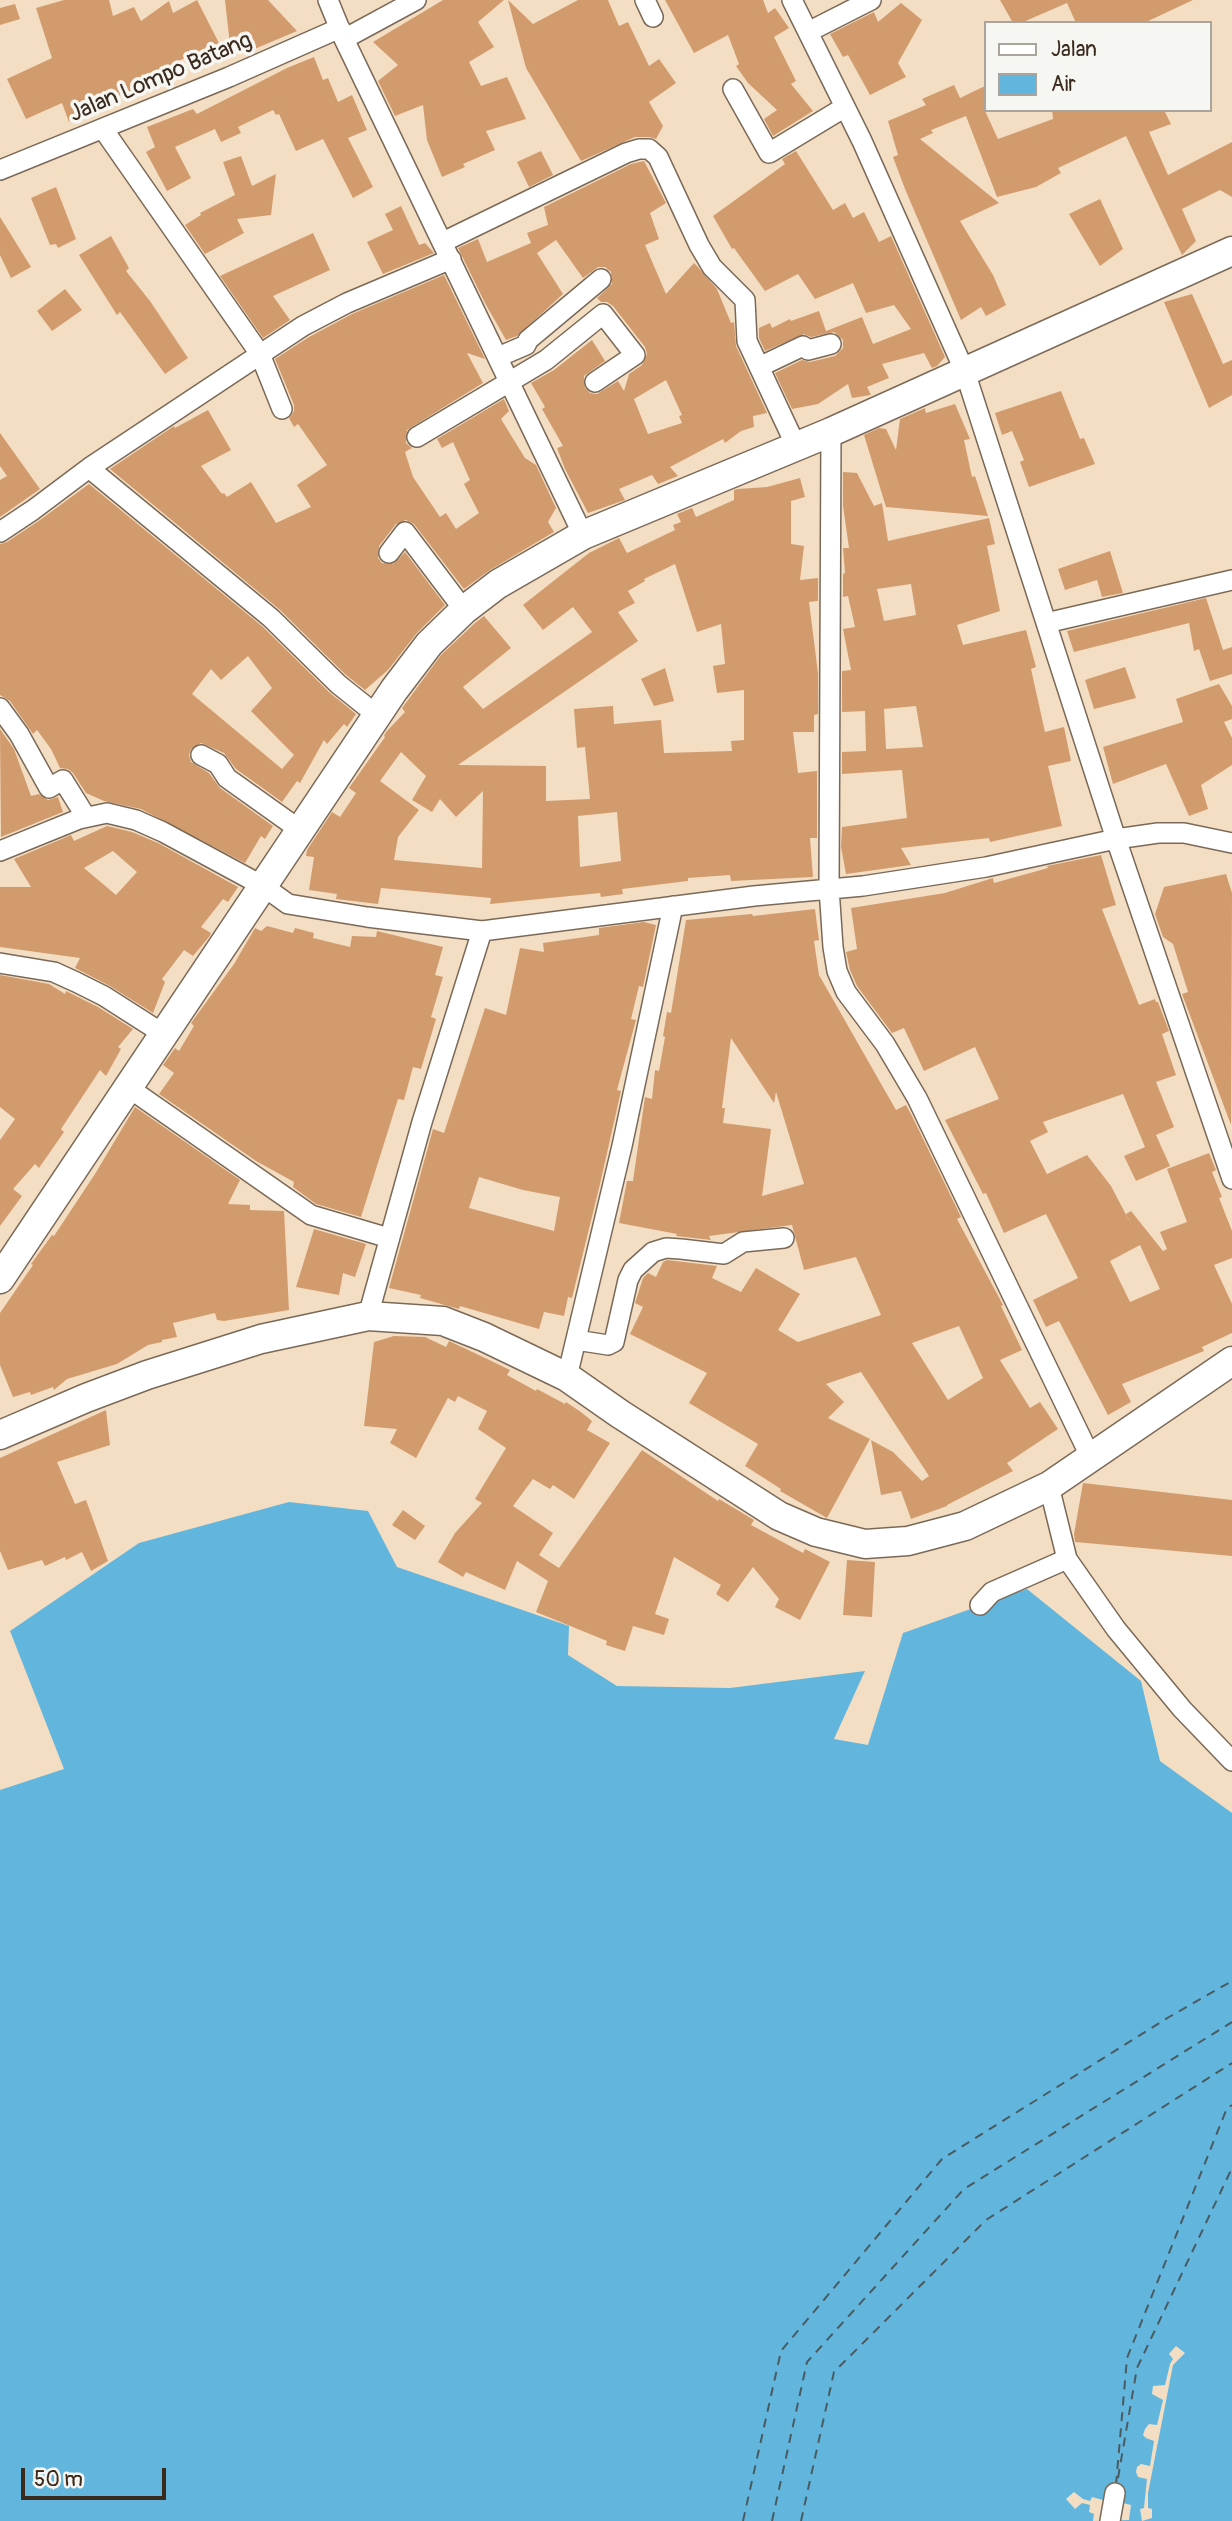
<!DOCTYPE html>
<html>
<head>
<meta charset="utf-8">
<style>
  body { margin:0 }
  #map { position:relative; width:1232px; height:2521px; overflow:hidden; background:#f3dec3; font-family:Pangolin,sans-serif }
  canvas { display:block }
  .legend { position:absolute; left:984px; top:21px; width:228px; height:91px; box-sizing:border-box; background:#f6f6f2; border:2px solid #aba49d; margin:0; padding:9px 12px; list-style:none; font-size:21px; color:#3b2a1e }
  .legend li { display:flex; align-items:center; gap:14px; height:35px }
  .legend b { width:35px; border:2px solid #aba49d }
  .scale { position:absolute; left:21px; top:2468px; width:145px; height:32px; box-sizing:border-box; border:4px solid #3b2a1e; border-top:0; padding-left:9px; font-size:21px; line-height:24px; white-space:nowrap; color:#3b2a1e; -webkit-text-stroke:5px #f6f6f2; paint-order:stroke }
</style>
</head>
<body>
<div id="map">
<canvas width="1232" height="2521"></canvas>
<ul class="legend">
<li><b style="height:9px;background:#fff"></b>Jalan</li>
<li><b style="height:19px;background:#62b6de"></b>Air</li>
</ul>
<div class="scale">50 m</div>
</div>
<script>
const c = document.querySelector('canvas').getContext('2d');
c.lineJoin = 'round';
function paint(path, color) { c.fillStyle = color; c.fill(path, 'evenodd'); }
const shape = rows => new Path2D(rows.map(r => 'M' + r).join(''));
function strokePath(path, color, width, dash) { c.strokeStyle = color; c.lineWidth = width; c.lineCap = dash ? 'butt' : 'round'; c.setLineDash(dash || []); c.stroke(path); }
function drawText(font, color, halo, rows, align = 'center') {
  c.font = font + ' Pangolin,sans-serif'; c.lineWidth = 7; c.setLineDash([]); c.textBaseline = 'middle'; c.strokeStyle = halo; c.fillStyle = color; for (const [text, x, y, turn = 0] of rows) {
    c.save(); c.translate(x, y); c.rotate((+turn || 0) * Math.PI / 180); c.textAlign = isNaN(turn) ? turn : align; if (halo) c.strokeText(text, 0, 0); c.fillText(text, 0, 0); c.restore();
  }
}
paint(shape([
  [289,1502,368,1511,397,1567,569,1626,568,1655,617,1686,730,1688,865,1671,834,1739,868,1745,903,1633,1027,1589,1141,1681,1160,1761,1232,1813,1232,2521,0,2521,0,1790,64,1769,10,1631,139,1543]
]), '#62b6de');
paint(shape([
  [1176,2346,1185,2353,1173,2365,1148,2493,1148,2508,1152,2509,1152,2518,1142,2521,1140,2509,1144,2508,1147,2479,1138,2477,1136,2472,1137,2467,1141,2464,1150,2466,1154,2441,1146,2438,1143,2435,1145,2429,1149,2424,1157,2425,1163,2400,1152,2394,1153,2386,1165,2385,1170,2364,1173,2359,1169,2354],
  [1105,2490,1125,2495,1123,2503,1131,2505,1129,2520,1093,2521,1094,2514,1089,2512,1090,2505,1082,2503,1075,2509,1066,2499,1074,2492,1083,2499,1090,2501,1092,2497,1103,2500]
]), '#f3dec3');
strokePath(shape([
  [1118,2478,1137,2368,1232,2168],
  [1116,2485,1127,2358,1227,2108,1232,2105],
  [743,2521,781,2351,942,2159,1169,2017,1232,1981],
  [772,2521,807,2362,964,2189,1232,2022],
  [801,2521,834,2372,986,2220,1232,2063]
]), '#495b61', 2, [9, 7]);
paint(shape([
  [64,0,109,0,113,16,134,7,141,21,169,1,173,13,197,0,222,49,201,62,195,52,160,72,164,81,142,90,140,87,100,104,94,97,69,122,62,103,26,119,7,79,52,58,36,8],
  [225,0,268,0,297,31,245,53,239,39,230,45],
  [443,0,504,0,478,22,494,47,469,62,481,86,507,77,526,119,486,131,495,150,463,164,465,167,442,177,427,140,423,105,395,116,378,81,398,65,373,42],
  [508,0,533,24,578,0,608,0,619,26,628,22,649,66,659,59,676,83,649,102,663,126,656,139,649,137,635,137,581,161,526,68],
  [665,0,763,0,768,13,775,8,789,28,774,37,796,81,791,84,813,111,773,136,764,119,777,110,748,83,736,66,739,64,728,35,694,53],
  [1000,0,1193,0,1144,23,1076,23,1067,3,1021,23,1013,23],
  [901,3,922,20,898,63,906,77,870,95,848,55,843,57,830,34,874,12,878,22],
  [15,4,20,19,0,25,0,8],
  [314,57,323,80,328,78,338,102,352,95,367,130,348,138,373,187,353,198,323,139,296,151,279,114,276,115,273,110,238,127,241,133,221,142,215,129,175,147,191,178,167,191,146,152,155,147,147,127,193,109,197,114,287,68],
  [954,85,960,98,985,86,985,111,998,139,1053,119,1052,110,1164,110,1171,124,1149,132,1168,175,1232,142,1232,197,1220,190,1182,209,1196,241,1182,255,1126,136,1058,168,1061,173,1036,187,997,197,966,116,931,130,933,133,920,139,999,203,960,221,993,275,1006,305,986,316,981,307,961,320,905,189,893,157,898,155,888,121,926,105,922,99],
  [541,151,553,175,529,187,517,162],
  [796,151,833,210,845,203,853,218,864,212,879,242,891,236,945,357,937,366,932,368,924,353,882,364,889,378,867,387,871,395,852,398,848,384,818,404,792,409,775,373,802,360,810,362,835,356,843,348,843,340,834,332,811,337,804,334,765,351,759,338,759,328,770,323,772,328,790,319,791,321,819,311,826,331,862,317,873,344,911,329,894,305,866,313,853,283,815,299,798,274,765,291,734,248,732,249,713,216,785,164,782,159],
  [241,156,252,186,276,174,271,215,237,219,244,233,205,254,185,225,201,215,200,213,235,195,223,162],
  [644,161,666,203,650,213,659,239,645,245,666,294,694,263,697,266,717,289,731,323,734,322,736,346,767,413,753,416,754,427,741,431,725,443,723,439,670,467,678,476,658,484,652,475,619,489,625,500,588,513,565,469,557,448,563,446,542,409,545,407,531,383,554,370,592,340,605,361,584,376,585,388,590,393,597,394,618,381,624,391,629,374,642,365,647,354,645,347,613,306,607,302,601,302,597,298,612,284,611,272,605,267,598,267,583,278,556,240,537,253,563,294,517,336,506,340,485,303,458,248,478,239,487,262,531,243,527,233,548,225,544,207,631,164],
  [666,380,682,415,679,416,682,423,648,434,634,399],
  [56,187,76,239,58,248,56,244,50,245,31,198],
  [1100,199,1123,249,1100,266,1069,214],
  [401,206,419,245,425,243,434,253,383,274,367,242,393,230,385,214],
  [0,217,31,267,11,278,0,255],
  [313,233,330,270,273,296,290,320,263,338,220,276],
  [111,236,129,268,126,271,150,301,188,358,165,374,120,312,117,315,79,255],
  [444,275,485,359,467,353,483,383,407,430,406,443,412,448,405,452,413,477,440,517,446,513,456,529,479,513,464,484,470,480,453,442,442,448,437,439,504,399,509,411,501,419,525,458,536,465,556,508,548,522,554,532,490,570,464,589,414,524,406,520,396,524,379,546,378,558,382,563,393,564,405,552,445,605,416,634,388,670,365,690,346,675,279,609,110,469,174,426,175,428,208,410,231,450,201,466,222,494,224,493,227,497,251,482,276,523,311,507,297,485,327,465,298,424,294,427,289,418,294,411,294,405,275,359,309,337,352,314],
  [65,289,82,310,52,331,37,311],
  [1192,294,1223,364,1232,360,1232,395,1209,408,1164,302],
  [1061,391,1080,439,1084,438,1095,464,1029,487,1020,462,1024,460,1012,431,1002,435,995,413],
  [955,404,970,439,964,440,972,477,975,476,988,516,886,507,864,435,879,428,886,429,896,450,900,419,925,408,926,413],
  [0,433,40,489,0,517,0,480,7,476,0,466],
  [843,472,857,473,874,506,882,503,888,541,989,518,995,544,987,546,1000,611,957,625,963,645,1026,630,1036,667,1031,669,1045,732,1064,727,1071,761,1048,766,1062,826,990,842,989,838,901,848,911,865,846,874,841,847,842,827,907,818,902,770,842,774,842,752,866,751,865,711,842,712,842,671,851,670,843,629,855,627,848,596,843,597,843,574,845,573,843,548,849,548,843,506],
  [911,584,916,615,884,621,877,589],
  [916,706,923,747,886,749,884,709],
  [800,478,805,497,791,501,791,544,804,546,800,580,818,578,818,601,809,602,818,673,818,714,814,715,814,732,793,732,798,773,817,771,817,838,810,838,813,877,731,881,730,875,688,878,688,881,622,889,623,894,601,897,600,893,490,904,491,898,381,888,378,904,336,899,337,894,309,890,314,857,306,856,307,850,332,812,340,817,356,793,349,788,385,737,384,736,386,732,405,712,402,708,408,700,441,655,475,623,484,616,511,648,463,687,483,709,592,632,573,607,543,630,523,605,589,553,619,538,627,553,675,530,673,525,681,522,677,514,692,508,696,517,734,500,734,490,738,489,767,487],
  [675,564,697,632,721,624,725,664,713,666,717,693,744,690,744,740,731,741,732,751,664,753,661,720,614,724,613,706,574,709,577,748,585,747,590,799,546,801,546,766,458,765,638,641,618,612,635,603,628,591,645,581,644,579],
  [401,752,426,776,412,800,432,812,440,799,456,817,483,791,482,868,394,860,398,837,419,810,380,781],
  [617,812,621,861,580,867,578,816],
  [89,484,263,627,330,693,356,714,347,727,344,724,327,744,324,740,300,783,297,781,282,802,236,769,224,753,201,743,191,749,189,755,191,762,209,773,220,788,273,826,265,839,261,836,245,863,141,809,104,801,86,793,73,773,68,769,60,768,51,749,37,730,33,734,10,701,0,695,0,544,7,542,40,520],
  [248,656,272,688,251,711,294,755,282,769,192,694,211,669,221,680],
  [1110,551,1123,593,1102,597,1097,580,1065,590,1058,569],
  [1206,598,1223,650,1232,647,1232,674,1210,681,1199,649,1194,651,1189,623,1074,652,1067,631],
  [1125,667,1136,698,1094,709,1085,680],
  [665,668,674,701,654,706,641,679],
  [1219,684,1232,706,1232,719,1224,722,1232,738,1232,765,1201,785,1208,809,1189,816,1166,764,1113,784,1103,747,1183,722,1176,699],
  [0,729,14,749,31,796,39,794,48,800,58,797,63,812,1,837],
  [107,826,132,832,158,843,238,887,228,902,223,899,201,927,211,933,209,937,193,956,184,950,162,979,165,982,153,1013,110,986,75,968,80,958,0,947,0,887,31,887,14,859,71,835,74,841],
  [113,851,137,872,116,895,84,868],
  [1101,855,1116,905,1102,909,1139,1005,1155,999,1156,1002,1158,1002,1169,1031,1162,1034,1176,1075,1156,1082,1174,1127,1156,1135,1170,1166,1136,1181,1124,1156,1145,1147,1123,1094,1043,1122,1048,1132,1030,1141,1047,1174,1087,1155,1111,1186,1132,1226,1126,1214,1131,1211,1163,1251,1167,1249,1160,1232,1187,1222,1167,1169,1209,1153,1216,1170,1212,1172,1222,1197,1219,1198,1232,1231,1232,1258,1214,1265,1232,1304,1232,1333,1202,1347,1204,1351,1122,1384,1131,1402,1108,1415,1059,1321,1046,1327,1033,1300,1078,1278,1046,1214,1004,1233,986,1193,983,1194,945,1120,999,1099,975,1047,924,1071,904,1028,892,1033,857,986,850,970,846,952,857,949,851,908,945,893,993,878,994,883,1048,868,1047,866],
  [1140,1245,1160,1289,1130,1302,1110,1261],
  [1226,874,1232,893,1231,1125,1182,994,1188,992,1173,944,1163,937,1155,914,1164,887],
  [815,909,819,940,814,941,819,975,896,1110,906,1105,912,1116,961,1217,957,1219,1003,1305,1001,1306,1022,1350,1000,1360,1030,1408,1040,1402,1058,1429,1007,1463,1013,1471,947,1505,947,1506,911,1519,901,1491,881,1495,871,1440,893,1452,922,1481,929,1476,861,1372,826,1384,844,1402,828,1418,870,1439,827,1518,780,1491,781,1489,745,1466,758,1444,689,1403,707,1373,630,1334,643,1307,635,1303,643,1278,648,1273,656,1277,663,1262,667,1260,717,1266,712,1278,741,1292,756,1268,800,1294,778,1330,798,1342,881,1315,856,1257,804,1270,792,1225,709,1236,711,1240,676,1236,677,1234,619,1223,627,1181,633,1181,645,1097,652,1099,655,1070,659,1071,665,1037,663,1036,667,1012,671,1013,686,920,752,914,753,916],
  [731,1038,774,1103,776,1092,804,1184,762,1196,771,1129,723,1123,725,1108,722,1108],
  [959,1326,983,1378,948,1400,912,1343],
  [644,922,656,925,643,987,639,986,631,1019,636,1020,617,1090,621,1091,600,1184,572,1298,568,1297,564,1316,544,1312,539,1329,460,1306,459,1309,420,1298,421,1295,389,1288,433,1129,444,1133,485,1008,506,1015,520,948,544,952,543,943,599,935,599,928],
  [479,1177,523,1190,560,1197,554,1231,469,1208],
  [267,926,293,933,295,928,314,933,313,938,350,947,352,936,376,937,377,931,443,947,435,975,443,977,431,1017,436,1019,421,1069,413,1067,404,1100,398,1099,361,1217,316,1204,293,1187,294,1182,256,1161,159,1094,174,1073,163,1065,175,1048,179,1051,194,1026,191,1023,234,964,255,928,261,931],
  [0,975,49,984,65,994,66,991,98,1007,133,1029,118,1047,121,1049,106,1076,100,1070,61,1129,64,1132,39,1168,35,1164,13,1189,22,1196,0,1226,0,1140,15,1119,0,1107],
  [135,1107,240,1180,228,1204,250,1205,250,1210,284,1211,289,1310,224,1321,217,1320,215,1313,173,1323,177,1337,162,1340,162,1342,148,1345,117,1364,67,1379,54,1390,53,1387,31,1395,30,1392,13,1397,0,1365,0,1313,33,1265,31,1264,52,1235,54,1236,95,1174],
  [314,1229,366,1244,355,1277,343,1273,339,1295,296,1287],
  [394,1336,425,1337,446,1347,449,1341,483,1357,510,1370,507,1375,536,1391,537,1389,565,1404,566,1402,581,1412,592,1421,587,1430,610,1443,574,1499,553,1485,550,1489,533,1479,513,1506,553,1533,539,1555,559,1568,642,1450,718,1501,719,1499,754,1520,751,1525,803,1553,805,1549,830,1562,800,1620,775,1607,779,1599,753,1567,728,1602,716,1594,721,1585,674,1557,655,1614,669,1619,664,1635,633,1626,625,1651,606,1645,607,1641,536,1612,548,1581,517,1561,505,1590,466,1572,463,1577,438,1562,455,1533,482,1503,475,1499,506,1448,478,1429,487,1411,458,1396,455,1402,448,1398,416,1458,390,1443,397,1429,364,1426,374,1342],
  [106,1410,110,1445,57,1462,75,1504,86,1500,108,1561,91,1571,82,1552,66,1560,65,1557,45,1566,42,1560,8,1570,0,1551,0,1458],
  [1083,1483,1232,1500,1232,1556,1075,1542,1074,1534],
  [403,1510,425,1526,415,1540,392,1525],
  [847,1560,875,1562,872,1617,843,1615]
]), '#d29b6d');
const minor = shape([
  [328,0,344,39,583,535],
  [645,0,653,17],
  [792,0,862,141,965,372,1116,839,1232,1179],
  [808,32,871,0],
  [344,39,416,0],
  [733,89,769,153,845,107],
  [103,129,260,354,282,409],
  [0,170,229,77,340,28],
  [443,242,626,153,639,149,649,149,658,157,699,245,712,267,745,300,747,341,796,446],
  [498,357,526,345,528,340,601,279],
  [759,367,803,346,808,350,831,344],
  [831,432,829,888,833,947,837,971,846,992,885,1044,917,1098,1091,1458],
  [417,437,546,360,603,314,635,355,595,382],
  [89,468,271,618,338,684,378,716],
  [0,532,33,510,89,468,303,326,347,303,451,259],
  [389,553,405,532,464,610],
  [1046,623,1232,580],
  [0,708,19,734,49,788,63,780,86,817],
  [201,755,218,764,227,778,300,830],
  [0,851,79,819,107,813,136,820,163,832,263,886,288,904,367,917,482,931,754,896,863,886,986,867,1116,839,1158,833,1184,833,1232,843],
  [0,963,54,972,76,982,104,996,165,1035],
  [129,1088,311,1215,389,1238],
  [368,1316,422,1122,482,931],
  [576,1340,608,1345,614,1342,628,1280,633,1270,653,1252,666,1248,681,1249,724,1254,743,1242,784,1238],
  [567,1377,622,1146,673,906],
  [1049,1486,1067,1559,1116,1629,1182,1709,1232,1761],
  [980,1605,992,1592,1067,1559],
  [1110,2521,1115,2493]
]);
const highway = shape([
  [0,1279,394,690,429,644,464,610,498,584,583,535,831,432,1232,251],
  [0,1435,86,1398,147,1375,261,1339,368,1316,443,1321,484,1337,567,1377,620,1414,779,1516,816,1532,865,1544,908,1541,965,1526,1049,1486,1232,1361]
]);
strokePath(minor, '#7b6958', 22);
strokePath(highway, '#7b6958', 31);
strokePath(minor, '#fff', 19);
strokePath(highway, '#fff', 28);
drawText('23px', '#3b2a1e', '#f6f6f2', [
  ["Jalan Lompo Batang",161,78,-23]
]);
</script>
</body>
</html>
